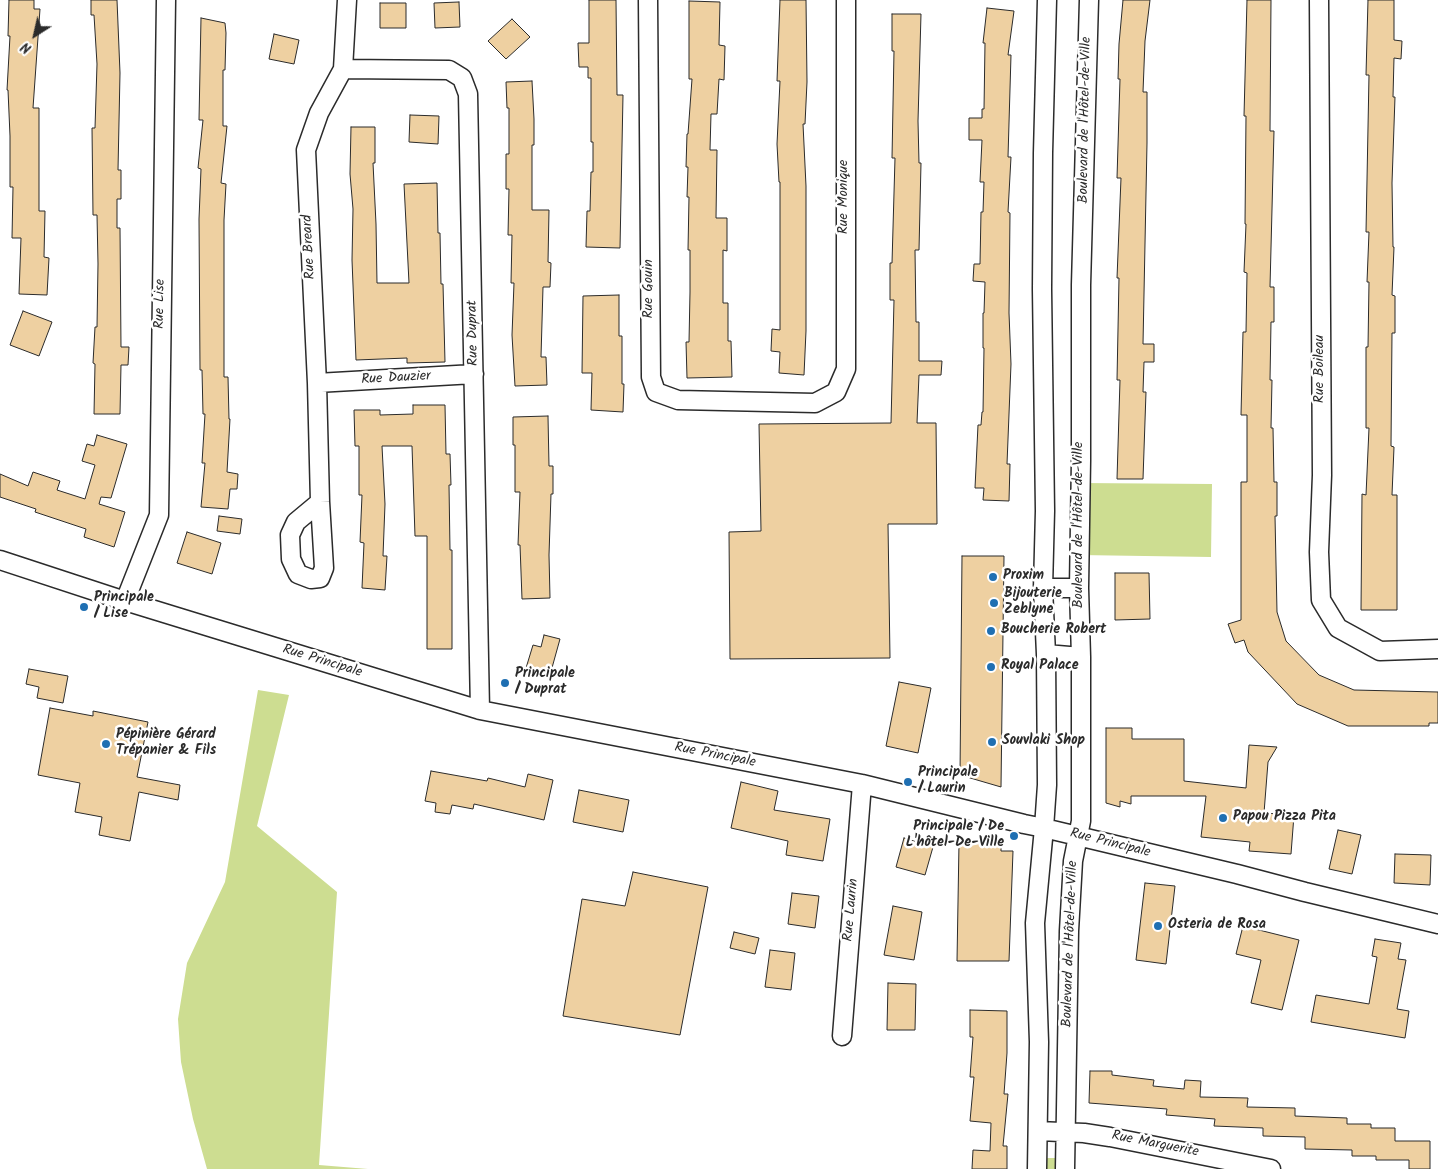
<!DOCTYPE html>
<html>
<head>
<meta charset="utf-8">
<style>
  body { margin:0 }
  #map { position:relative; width:1438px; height:1169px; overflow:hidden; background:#fff; font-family:Kalam,sans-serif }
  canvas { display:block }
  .north { position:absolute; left:10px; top:10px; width:50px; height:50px; -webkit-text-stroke:4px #fff; paint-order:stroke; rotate:215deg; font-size:14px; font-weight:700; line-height:20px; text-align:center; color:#2b2b2b }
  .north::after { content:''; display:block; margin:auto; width:18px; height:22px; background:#2b2b2b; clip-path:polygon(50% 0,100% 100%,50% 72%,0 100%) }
</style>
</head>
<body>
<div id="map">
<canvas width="1438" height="1169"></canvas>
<div class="north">N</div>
</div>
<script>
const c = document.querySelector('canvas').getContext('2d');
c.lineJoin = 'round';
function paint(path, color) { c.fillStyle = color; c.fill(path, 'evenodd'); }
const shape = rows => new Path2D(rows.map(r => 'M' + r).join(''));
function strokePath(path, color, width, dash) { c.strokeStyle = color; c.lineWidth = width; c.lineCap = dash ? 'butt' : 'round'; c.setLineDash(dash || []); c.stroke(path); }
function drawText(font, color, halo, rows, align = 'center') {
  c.font = font + ' Kalam,sans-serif'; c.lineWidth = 5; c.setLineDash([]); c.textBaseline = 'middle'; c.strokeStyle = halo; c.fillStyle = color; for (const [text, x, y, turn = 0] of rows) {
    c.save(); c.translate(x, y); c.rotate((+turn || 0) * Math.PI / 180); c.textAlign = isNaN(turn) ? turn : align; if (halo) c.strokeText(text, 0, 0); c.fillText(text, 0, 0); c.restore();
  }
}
paint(shape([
  [1080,483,1212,484,1211,557,1079,555],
  [258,690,289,695,257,826,337,892,319,1165,368,1169,207,1169,193,1119,181,1062,178,1019,187,963,225,882],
  [1046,1158,1057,1158,1056,1169,1047,1169]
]), '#cddd91');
const building = shape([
  [9,0,34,0,34,9,40,9,33,108,39,108,39,211,45,211,44,257,49,258,47,295,19,294,21,238,12,238,13,187,10,187,10,136,8,90,7,90,10,36,8,36,9,0],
  [91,0,117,0,120,73,118,170,121,170,121,199,117,199,117,228,120,228,121,347,129,347,128,365,121,365,120,414,94,414,95,364,93,363,95,327,97,327,98,264,97,215,93,215,92,128,95,128,97,64,94,15,91,15,91,0],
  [589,0,616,0,617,95,623,95,620,248,586,247,587,211,590,211,591,172,593,172,593,142,591,142,591,78,588,78,588,67,579,67,578,43,589,43,589,0],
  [780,0,806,0,807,82,805,124,803,124,806,186,806,331,804,375,779,373,780,352,771,351,772,329,780,330,780,182,779,182,777,144,780,81,777,81,780,0],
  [1123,0,1150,0,1145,41,1143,92,1147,92,1147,143,1143,344,1154,344,1154,362,1144,362,1143,392,1146,392,1143,479,1117,479,1120,380,1117,380,1119,278,1117,278,1121,178,1117,178,1120,79,1118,79,1119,44,1123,0],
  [1247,0,1271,0,1270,131,1274,131,1270,287,1274,287,1274,322,1271,322,1270,380,1272,380,1271,428,1273,428,1274,482,1277,482,1277,516,1275,516,1277,612,1286,641,1319,675,1354,690,1438,692,1438,723,1429,723,1429,726,1348,726,1297,704,1248,652,1244,640,1235,643,1228,624,1241,620,1241,482,1247,482,1247,415,1241,415,1243,332,1246,332,1247,273,1244,272,1246,224,1245,224,1246,116,1244,116,1247,0],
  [1368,0,1394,0,1394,40,1402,41,1401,59,1394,58,1393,97,1395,97,1392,183,1393,247,1394,247,1392,295,1395,296,1395,333,1392,333,1391,446,1394,447,1392,495,1397,495,1397,610,1361,610,1362,494,1366,495,1369,428,1366,428,1366,347,1368,347,1369,282,1367,282,1369,232,1366,232,1369,75,1366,75,1368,0],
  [689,1,720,2,719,45,725,46,724,80,719,79,717,114,711,114,710,150,717,150,716,218,727,218,727,251,723,250,723,303,728,303,728,341,731,341,732,377,687,378,686,342,689,342,690,292,690,250,688,250,689,197,687,197,688,167,686,167,687,134,688,134,692,79,689,79,689,1],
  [459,2,460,27,435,28,434,3,459,2],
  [380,3,406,3,406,28,380,28,380,3],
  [987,8,1014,11,1008,55,1011,55,1008,157,1011,157,1008,212,1010,213,1009,313,1011,364,1007,464,1010,464,1009,501,983,500,984,488,975,488,978,425,981,425,982,412,983,412,984,348,983,348,983,313,984,313,985,282,973,281,974,264,980,264,981,212,983,212,984,182,980,182,982,140,969,140,969,118,982,118,982,109,984,109,985,43,983,43,987,8],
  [892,14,921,14,918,121,919,163,921,163,919,250,915,250,916,322,919,322,919,361,942,361,941,375,919,375,917,423,936,423,937,524,888,524,890,658,730,659,729,532,761,531,759,424,891,423,894,300,890,300,890,263,892,263,895,158,892,158,894,51,892,51,892,14],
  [201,18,225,23,226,33,225,70,223,70,223,126,227,126,221,183,226,184,224,220,224,377,228,377,229,419,230,419,227,472,238,474,237,489,230,489,228,509,201,507,205,463,202,463,205,414,203,414,202,370,200,370,199,219,201,169,198,168,203,120,199,120,201,18],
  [512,19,530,37,506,59,488,41,512,19],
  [274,34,299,40,294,64,269,59,274,34],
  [532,81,534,119,534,145,532,145,532,210,549,210,548,262,551,263,550,287,543,287,541,357,546,357,547,385,515,386,512,335,514,283,511,283,512,235,508,235,509,189,506,189,506,154,509,154,509,108,507,108,506,82,532,81],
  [410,115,439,116,438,144,409,142,410,115],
  [351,127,375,127,375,163,373,163,376,224,377,283,409,283,404,184,437,183,438,233,440,233,441,284,443,284,445,362,407,363,407,358,356,360,352,260,353,209,350,174,351,127],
  [619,295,619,336,622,336,622,384,624,384,623,412,591,410,592,373,582,373,583,296,619,295],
  [23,311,52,322,39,356,10,345,23,311],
  [413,405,445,405,446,454,450,454,451,485,449,485,450,550,452,550,452,649,427,649,427,536,415,536,412,446,382,446,385,504,383,556,387,556,385,590,362,588,364,543,360,542,362,495,359,495,359,446,355,446,354,410,380,410,380,415,413,414,413,405],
  [548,416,549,466,553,466,553,494,551,494,549,555,550,598,522,599,520,545,518,545,520,492,515,492,515,445,513,445,513,417,548,416],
  [97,435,127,444,111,498,101,497,99,504,125,512,114,547,84,537,86,529,35,512,36,509,0,497,0,474,28,486,33,472,60,481,57,490,85,499,95,465,82,461,87,444,94,446,97,435],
  [219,516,242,519,240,534,217,531,219,516],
  [187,532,221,543,212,574,177,563,187,532],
  [962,556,1004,556,1001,787,960,775,962,556],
  [1115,573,1149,573,1150,619,1115,620,1115,573],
  [544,635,560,639,550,675,526,668,533,645,541,647,544,635],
  [29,669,68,676,63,703,37,698,39,687,26,684,29,669],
  [899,682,931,688,918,753,886,746,899,682],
  [50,708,93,716,93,711,148,722,137,777,180,785,178,800,139,792,130,841,99,835,102,817,75,812,80,783,38,775,50,708],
  [1106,728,1132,728,1132,739,1184,739,1184,781,1246,788,1249,745,1277,747,1268,762,1264,813,1294,815,1291,854,1249,851,1250,842,1201,837,1206,796,1131,796,1131,804,1120,801,1120,807,1106,803,1106,728],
  [431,771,487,781,488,778,525,787,528,774,553,780,544,820,474,804,473,809,452,805,450,814,435,812,436,803,425,801,431,771],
  [741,782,778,791,774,810,830,819,823,861,786,855,788,841,731,828,741,782],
  [579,790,629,800,623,832,573,822,579,790],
  [1338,830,1361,835,1352,874,1329,869,1338,830],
  [904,838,933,847,925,875,896,867,904,838],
  [959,843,1001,844,1001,851,1013,851,1009,961,957,961,959,843],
  [1395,854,1431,855,1430,885,1394,883,1395,854],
  [633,872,708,887,680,1035,563,1016,582,899,625,906,633,872],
  [1145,883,1175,886,1166,964,1136,960,1145,883],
  [792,893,819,896,815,928,788,924,792,893],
  [893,906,922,912,914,960,884,955,893,906],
  [1243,926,1299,940,1282,1010,1251,1003,1261,960,1236,954,1243,926],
  [734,932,759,938,755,954,730,948,734,932],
  [1375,939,1401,943,1398,959,1406,960,1397,1009,1409,1011,1405,1038,1311,1022,1316,995,1369,1004,1377,957,1372,956,1375,939],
  [770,950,795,953,791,990,765,987,770,950],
  [888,983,916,984,915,1030,887,1030,888,983],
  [970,1010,1007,1011,1007,1053,1004,1094,1008,1094,1003,1146,1007,1146,1007,1169,972,1169,973,1150,990,1151,991,1123,970,1121,974,1077,970,1077,973,1037,970,1037,970,1010],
  [1090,1071,1112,1071,1112,1075,1154,1080,1153,1086,1184,1089,1185,1080,1201,1081,1200,1097,1248,1098,1247,1107,1295,1108,1295,1116,1347,1118,1347,1124,1371,1124,1371,1128,1395,1128,1395,1141,1430,1141,1430,1169,1409,1169,1409,1160,1376,1160,1376,1156,1352,1156,1352,1150,1305,1149,1305,1137,1263,1136,1263,1128,1214,1126,1215,1119,1166,1115,1167,1109,1089,1103,1090,1071]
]);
paint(building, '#eed0a1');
strokePath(building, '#2b2b2b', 1);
const minor = shape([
  [648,0,651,377,656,392,678,400,815,403,836,392,846,369,846,0],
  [1319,0,1322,475,1319,552,1321,600,1338,628,1380,651,1438,649],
  [343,69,449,70,462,78,468,94,480,710],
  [317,383,474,374],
  [320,502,296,522,290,535,291,559,298,574,311,579,320,578,324,568,320,502,317,383,306,150,319,113,343,69,347,0],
  [0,560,125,601,480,710,862,784,1024,824,1044,828,1237,874,1305,892,1438,924],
  [1043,588,1079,588],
  [125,601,159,515,166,0],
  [1046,654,1081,657],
  [842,1036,862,784],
  [1038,1131,1084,1133,1110,1137,1271,1169],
  [1037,1169,1039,1042,1035,923,1044,828,1047,785,1046,654,1043,588,1045,511,1042,289,1043,153,1047,0],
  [1065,1169,1069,931,1073,861,1081,821,1081,657,1079,588,1081,460,1081,285,1089,0]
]);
strokePath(minor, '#2b2b2b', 21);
strokePath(minor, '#fff', 18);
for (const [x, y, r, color] of [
  [993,577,5,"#1f6fb2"],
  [994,603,5,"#1f6fb2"],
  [84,607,5,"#1f6fb2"],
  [991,631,5,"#1f6fb2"],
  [991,667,5,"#1f6fb2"],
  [505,683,5,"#1f6fb2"],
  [992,742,5,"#1f6fb2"],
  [106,744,5,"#1f6fb2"],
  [908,782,5,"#1f6fb2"],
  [1223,818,5,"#1f6fb2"],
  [1014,836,5,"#1f6fb2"],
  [1158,926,5,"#1f6fb2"]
]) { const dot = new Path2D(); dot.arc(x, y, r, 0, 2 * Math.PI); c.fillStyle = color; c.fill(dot); strokePath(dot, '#fff', 2); }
drawText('14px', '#2b2b2b', '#fff', [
  ["Boulevard de l'Hôtel-de-Ville",1086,120,-89],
  ["Rue Monique",845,197,-90],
  ["Rue Breard",310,247,-93],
  ["Rue Gouin",650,289,-90],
  ["Rue Lise",161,304,-89],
  ["Rue Duprat",474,333,-91],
  ["Rue Boileau",1321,369,-90],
  ["Rue Dauzier",396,379,-3],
  ["Boulevard de l'Hôtel-de-Ville",1080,525,-90],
  ["Rue Principale",322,662,17],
  ["Rue Principale",715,756,11],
  ["Rue Principale",1110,844,14],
  ["Rue Laurin",852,910,-85],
  ["Boulevard de l'Hôtel-de-Ville",1071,944,-88],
  ["Rue Marguerite",1155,1145,11]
]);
drawText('bold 14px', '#2b2b2b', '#fff', [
  ["Proxim",1003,577],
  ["Bijouterie",1004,595],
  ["Zeblyne",1004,611],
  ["Principale",94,599],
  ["/ Lise",94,615],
  ["Boucherie Robert",1001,631],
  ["Royal Palace",1001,667],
  ["Principale",515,675],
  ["/ Duprat",515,691],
  ["Pépinière Gérard",116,736],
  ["Trépanier & Fils",116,752],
  ["Souvlaki Shop",1002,742],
  ["Principale",918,774],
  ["/ Laurin",918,790],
  ["Papou Pizza Pita",1233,818],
  ["Principale / De",1004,828,"right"],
  ["L'hôtel-De-Ville",1004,844,"right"],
  ["Osteria de Rosa",1168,926]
], 'left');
</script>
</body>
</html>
